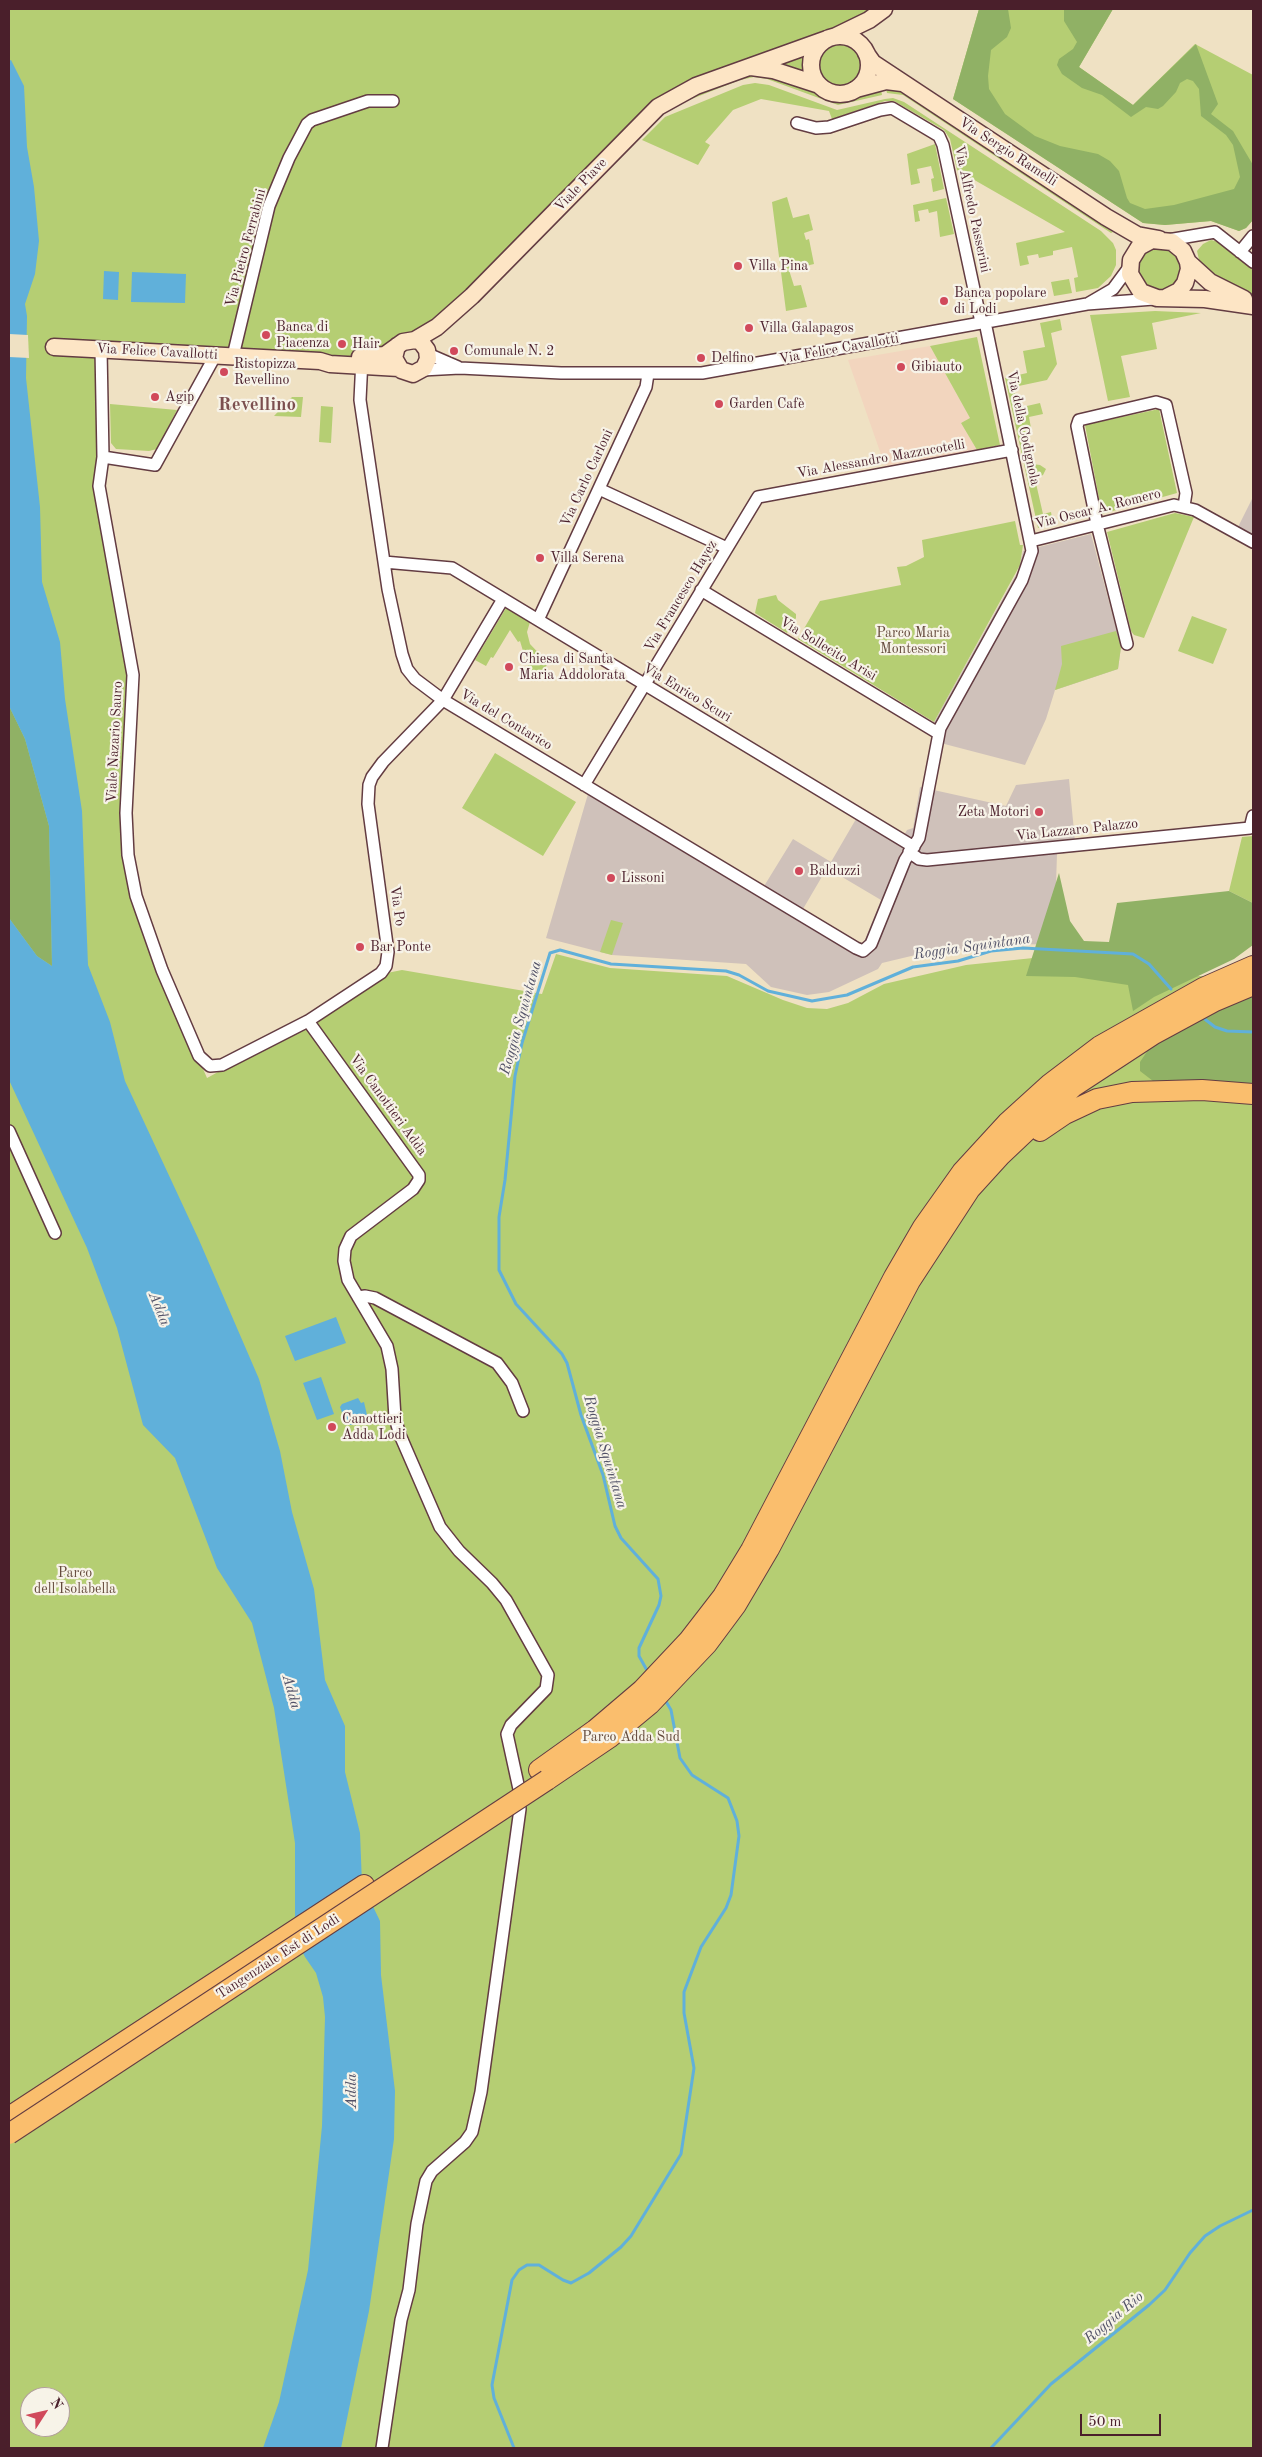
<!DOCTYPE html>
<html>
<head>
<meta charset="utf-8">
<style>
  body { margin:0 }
  #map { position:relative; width:1262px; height:2457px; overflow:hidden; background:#efe1c3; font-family:"Old Standard TT",serif }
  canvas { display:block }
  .frame { position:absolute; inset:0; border:10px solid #4a1f2b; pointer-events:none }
  .north { position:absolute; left:20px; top:2387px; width:50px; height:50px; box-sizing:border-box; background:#f7f3e8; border:1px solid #b29e9c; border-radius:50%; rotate:55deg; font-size:14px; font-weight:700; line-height:20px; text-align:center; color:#4a1f2b }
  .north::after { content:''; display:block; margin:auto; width:18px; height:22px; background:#d1495b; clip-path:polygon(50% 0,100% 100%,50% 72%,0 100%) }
  .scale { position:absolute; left:1080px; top:2414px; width:81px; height:22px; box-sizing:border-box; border:2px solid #4a1f2b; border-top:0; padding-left:6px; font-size:15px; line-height:18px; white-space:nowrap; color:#4a1f2b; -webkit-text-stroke:4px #f7f3e8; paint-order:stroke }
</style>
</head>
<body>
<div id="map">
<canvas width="1262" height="2457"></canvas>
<div class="frame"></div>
<div class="north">N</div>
<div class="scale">50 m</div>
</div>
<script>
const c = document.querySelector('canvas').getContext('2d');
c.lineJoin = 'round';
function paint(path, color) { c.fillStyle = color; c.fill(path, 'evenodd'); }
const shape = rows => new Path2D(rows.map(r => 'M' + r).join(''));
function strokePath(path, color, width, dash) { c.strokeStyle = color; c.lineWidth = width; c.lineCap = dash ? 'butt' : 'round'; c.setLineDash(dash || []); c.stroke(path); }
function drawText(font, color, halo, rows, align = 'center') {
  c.font = font + ' "Old Standard TT",serif'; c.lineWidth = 4.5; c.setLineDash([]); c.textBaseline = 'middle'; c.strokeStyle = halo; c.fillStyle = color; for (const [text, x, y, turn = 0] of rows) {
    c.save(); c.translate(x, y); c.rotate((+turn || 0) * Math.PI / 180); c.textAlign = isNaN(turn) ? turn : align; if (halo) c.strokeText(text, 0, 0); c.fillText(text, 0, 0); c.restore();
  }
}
paint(shape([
  [930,346,970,418,961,423,977,450,885,466,848,360]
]), '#f2d5be');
paint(shape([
  [1253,497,1253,535,1238,527],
  [1091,534,1121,647,1118,669,1055,690,1046,719,1025,765,933,741,934,722,1018,571,1023,551],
  [1069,779,1076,852,1057,854,1054,945,992,943,955,952,953,946,882,963,878,969,829,992,807,995,771,987,746,964,612,955,546,938,588,794,758,896,793,839,831,862,856,819,899,845,907,830,913,828,920,787,1006,806,1016,785],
  [827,868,881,900,864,942,861,943,803,909]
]), '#cfc1ba');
paint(shape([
  [9,9,878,9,858,21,692,84,435,323,368,357,96,343,99,451,131,676,126,855,160,970,207,1078,310,1022,387,973,402,970,542,994,556,954,610,968,727,976,783,1000,807,1008,827,1009,848,1003,884,984,966,965,1062,955,1183,976,1253,976,1253,2448,9,2448],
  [30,2397,60,2397,60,2427,30,2427],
  [979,9,1113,9,1079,67,1133,105,1195,44,1253,75,1253,220,1246,228,1239,231,1211,221,1165,225,1143,223,953,99],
  '817 65a23 23 0 1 1 46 0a23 23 0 1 1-46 0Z',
  [810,53,808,64,809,74,763,64],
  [745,74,766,75,837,100,881,89,882,95,838,105,767,79,754,77,740,80,671,107,683,97],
  [755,83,769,85,837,110,885,99,893,98,904,102,1101,231,1113,243,1116,250,1116,265,1111,276,1098,288,1076,292,1074,278,1078,277,1072,247,1053,251,1053,255,1039,258,1038,254,1027,256,1029,264,1020,266,1016,243,1065,232,957,170,950,139,944,130,894,101,885,101,832,119,829,111,761,99,733,110,705,142,710,145,698,165,642,140,665,117,743,85],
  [886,89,899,90,1113,232,1111,233,903,95,887,93],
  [935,144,944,189,933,192,931,179,934,178,931,166,917,169,920,183,911,185,907,154],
  [787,197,793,218,809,214,813,230,804,233,806,240,809,239,814,264,789,270,794,286,801,285,807,307,786,311,772,202],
  [946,198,954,234,940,237,937,211,929,213,928,209,918,211,920,221,915,222,913,205],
  [1211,240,1219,242,1253,269,1253,297,1224,283,1200,264,1197,251,1203,244],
  [1166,245,1183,261,1180,283,1160,294,1139,283,1137,258,1142,251],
  [1069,279,1072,293,1054,296,1051,282],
  [1155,311,1201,313,1152,323,1157,349,1121,356,1130,397,1108,401,1090,315],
  [1060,319,1062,330,1051,333,1057,364,1047,380,1014,387,1018,408,1040,403,1043,414,1029,417,1031,428,1025,429,1032,464,1040,465,1046,469,1043,475,1035,479,1043,514,1051,512,1053,524,1038,528,1005,378,1027,373,1023,351,1045,347,1040,323],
  [977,337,1000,445,977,450,961,423,970,418,930,346],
  [292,397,303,397,301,417,274,416],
  [110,404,177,410,157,449,149,451,116,449,111,443],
  [321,406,333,407,331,443,319,442],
  [1159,409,1177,493,1102,514,1085,425],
  [1175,513,1194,517,1144,638,1134,635,1131,631,1107,532],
  [1015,521,1020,545,1023,545,1020,565,934,722,798,639,820,601,901,585,897,567,906,566,924,557,922,540],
  [776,595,778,600,796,614,796,618,787,633,755,613,758,599],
  [506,608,530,622,527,632,530,644,548,663,539,678,527,669,529,660,526,659,527,650,523,651,520,641,518,642,510,630,493,658,491,657,486,666,475,660],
  [1192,616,1227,629,1213,664,1178,651],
  [1116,631,1121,647,1118,669,1055,690,1062,664,1061,646],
  [495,753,576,802,543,856,462,808],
  [1253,836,1253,903,1229,891,1242,837],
  [611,920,623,923,612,955,600,952]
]), '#b5ce73');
paint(shape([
  [979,9,1008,9,1011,28,1007,37,991,50,988,76,989,89,1005,114,1035,136,1060,146,1098,154,1110,161,1119,171,1127,198,1130,203,1145,209,1174,205,1234,189,1240,177,1233,145,1226,135,1201,116,1199,89,1193,81,1187,79,1180,83,1176,92,1163,106,1158,109,1146,107,1131,117,1102,95,1082,88,1062,74,1057,65,1059,59,1073,49,1077,42,1064,21,1064,9,1113,9,1079,67,1133,105,1196,44,1218,104,1211,114,1233,131,1253,165,1253,220,1246,228,1239,231,1211,221,1165,225,1143,223,953,99],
  [9,706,25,739,49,826,52,966,37,956,9,918],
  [1059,873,1070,921,1084,941,1109,942,1117,903,1229,891,1253,903,1253,945,1234,959,1154,997,1133,1011,1128,985,1075,977,1026,976],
  [1253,996,1253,1084,1202,1080,1153,1081,1140,1071,1140,1062,1150,1047,1206,1016]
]), '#90b165');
paint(shape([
  [11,60,24,86,27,147,34,187,39,241,35,274,25,304,27,316,26,378,40,507,42,582,60,642,65,699,82,811,88,965,110,1022,125,1081,199,1240,259,1379,280,1451,292,1512,314,1589,325,1680,345,1726,345,1772,360,1833,362,1884,380,1921,381,1975,395,2091,394,2139,369,2311,341,2448,263,2448,279,2402,308,2270,322,2126,325,2017,323,1997,316,1973,305,1957,295,1937,295,1843,274,1708,252,1623,217,1568,175,1458,143,1425,117,1328,87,1248,9,1080,9,918,37,956,52,966,49,826,25,739,9,706,9,61],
  [104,271,119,272,118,300,103,299],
  [132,272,186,274,185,303,131,302],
  [336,1317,346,1343,295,1361,285,1336],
  [321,1377,334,1414,317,1420,303,1383],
  [358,1398,361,1403,364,1402,367,1415,364,1422,358,1425,350,1425,344,1418,340,1407,342,1404]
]), '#60b0da');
paint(shape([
  [9,334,28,335,29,358,9,357]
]), '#efe1c3');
strokePath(shape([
  [1202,1017,1215,1027,1227,1031,1253,1032],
  [649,1674,639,1656,639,1648,659,1605,661,1596,658,1579,621,1538,615,1526,603,1475,581,1415,567,1363,562,1354,516,1304,499,1270,499,1217,505,1180,515,1076,522,1043,550,953,560,950,611,964,726,971,739,975,768,991,812,1001,847,995,913,967,958,961,991,951,1023,948,1133,954,1149,964,1171,989],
  [514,2448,494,2398,492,2385,512,2280,519,2270,527,2265,539,2265,563,2280,571,2283,589,2273,621,2247,631,2236,681,2154,694,2068,684,2013,684,1992,701,1947,726,1908,731,1895,739,1836,737,1821,728,1798,692,1775,680,1758,671,1710,664,1698],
  [991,2448,1051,2384,1149,2305,1165,2290,1190,2253,1205,2236,1220,2226,1253,2210]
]), '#60b0da', 3);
const street = shape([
  [797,123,816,128,829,127,880,110,892,108,939,136,943,145,981,322],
  [1168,240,1215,232,1253,262],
  [1240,252,1253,236],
  [1089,303,1113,289,1130,266],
  [101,349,103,457,99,486,133,675,126,813,128,855,136,896,162,970,199,1056,210,1066,222,1065,308,1021,381,973,386,966,388,952,368,804,369,785,372,777,383,762,443,700,503,599],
  [428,354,458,367],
  [233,356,269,206,289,158,307,124,312,120,368,101,393,101],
  [362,359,360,400,388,589,402,654,407,669,415,679,443,700,856,948,863,951,871,944,905,860,919,838,940,728,1022,580,1032,551,985,322],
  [422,370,460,368,561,373,702,373,1087,304,1154,299],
  [103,457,155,465,215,356],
  [599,489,727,548],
  [1031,541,1174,505,1195,510,1253,542],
  [384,562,452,568,914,847],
  [701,590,938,733],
  [538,620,646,387,648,374],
  [1127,644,1097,524,1077,426,1079,420,1156,402,1166,405,1186,493,1184,506],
  [584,785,758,497,1012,450],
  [909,852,919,859,927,860,1250,828,1253,816],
  [308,1021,419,1175,419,1180,413,1189,351,1236,345,1249,344,1261,348,1280,387,1346,392,1369,395,1418,400,1435,440,1527,459,1551,492,1583,506,1600,548,1675,546,1689,511,1725,507,1734,519,1789,520,1809,481,2092,472,2132,465,2142,432,2171,426,2181,417,2224,409,2290,401,2320,382,2448],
  [9,1131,55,1233],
  [358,1297,365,1296,375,1298,497,1363,512,1383,523,1411]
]);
const secondary = shape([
  [836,36,869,20,884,9],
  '811 65a29 29 0 1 1 58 0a29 29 0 1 1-58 0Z',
  [866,53,873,63,1106,217,1137,235,1159,239],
  [751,67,773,70,819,85],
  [856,89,886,81,902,83],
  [1188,262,1210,282,1244,299],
  [1167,297,1179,291,1185,283,1189,269,1188,262,1183,251,1172,242,1152,240,1139,247,1131,260,1130,274,1141,292,1157,298,1205,299,1253,306],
  [415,340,437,327,472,296,658,107,696,86,827,39],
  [54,347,320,361,330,364,399,368],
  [360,357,385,355,403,342,415,340,421,342,427,350,428,359,424,368,413,374,401,370,394,358,397,346]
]);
const highway = shape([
  [1040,1131,1065,1114,1097,1099,1132,1092,1202,1090,1253,1094],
  [539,1770,595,1730,642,1690,689,1640,723,1596,751,1550,894,1277,923,1227,962,1172,1007,1123,1050,1084,1100,1046,1203,988,1253,966],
  [547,1780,609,1738,650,1704,707,1644,736,1605,769,1549,910,1281,970,1189,1000,1156,1073,1087,1154,1034,1215,1001,1253,985],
  [9,2117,364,1885]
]);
strokePath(street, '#633c42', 14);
strokePath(secondary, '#633c42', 19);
strokePath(highway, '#633c42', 22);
strokePath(street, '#fff', 11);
strokePath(secondary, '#fde5c5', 16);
strokePath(highway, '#fabe6d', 20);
const highwayBridge = shape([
  [9,2134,547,1780]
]);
strokePath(highwayBridge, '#633c42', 22, []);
strokePath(highwayBridge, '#fabe6d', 20);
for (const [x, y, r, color] of [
  [738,266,5,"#d1495b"],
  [944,301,5,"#d1495b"],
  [749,328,5,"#d1495b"],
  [266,335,5,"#d1495b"],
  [342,344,5,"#d1495b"],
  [454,351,5,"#d1495b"],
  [701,358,5,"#d1495b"],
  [901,367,5,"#d1495b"],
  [224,372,5,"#d1495b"],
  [155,397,5,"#d1495b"],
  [719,404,5,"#d1495b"],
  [540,558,5,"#d1495b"],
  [509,667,5,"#d1495b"],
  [1039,812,5,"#d1495b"],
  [799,871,5,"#d1495b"],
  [611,878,5,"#d1495b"],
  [360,947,5,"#d1495b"],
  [332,1427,5,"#d1495b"]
]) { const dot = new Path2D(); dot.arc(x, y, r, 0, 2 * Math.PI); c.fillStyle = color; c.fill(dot); strokePath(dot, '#f7f3e8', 2); }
drawText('14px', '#4a1f2b', '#f7f3e8', [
  ["Via Sergio Ramelli",1008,152,33],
  ["Viale Piave",581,185,-46],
  ["Via Alfredo Passerini",972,209,78],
  ["Via Pietro Ferrabini",246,248,-75],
  ["Via Felice Cavallotti",839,349,-10],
  ["Via Felice Cavallotti",157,352,3],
  ["Via della Codignola",1023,428,78],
  ["Via Alessandro Mazzucotelli",881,459,-10],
  ["Via Carlo Carloni",587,478,-65],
  ["Via Oscar A. Romero",1098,509,-14],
  ["Via Francesco Hayez",681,596,-59],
  ["Via Sollecito Arisi",828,649,31],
  ["Via Enrico Scuri",687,693,31],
  ["Via del Contarico",506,720,31],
  ["Viale Nazario Sauro",115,742,-87],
  ["Via Lazzaro Palazzo",1077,830,-6],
  ["Via Po",397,906,82],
  ["Via Canottieri Adda",388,1105,54],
  ["Tangenziale Est di Lodi",278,1957,-33]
]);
drawText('14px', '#4a1f2b', '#f7f3e8', [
  ["Villa Pina",748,266],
  ["Banca popolare",954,293],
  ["di Lodi",954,309],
  ["Banca di",276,327],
  ["Piacenza",276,343],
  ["Villa Galapagos",759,328],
  ["Hair",352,344],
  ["Comunale N. 2",464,351],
  ["Delfino",711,358],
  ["Ristopizza",234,364],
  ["Revellino",234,380],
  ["Gibiauto",911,367],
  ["Agip",165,397],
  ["Garden Cafè",729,404],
  ["Villa Serena",550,558],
  ["Chiesa di Santa",519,659],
  ["Maria Addolorata",519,675],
  ["Zeta Motori",1029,812,"right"],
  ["Balduzzi",809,871],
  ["Lissoni",621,878],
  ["Bar Ponte",370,947],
  ["Canottieri",342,1419],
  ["Adda Lodi",342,1435]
], 'left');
drawText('14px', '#654b3d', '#f7f3e8', [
  ["Parco Maria",913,633],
  ["Montessori",913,649],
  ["Parco",75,1573],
  ["dell'Isolabella",75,1589],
  ["Parco Adda Sud",631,1737]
]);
drawText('italic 15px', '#525268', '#f7f3e8', [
  ["Roggia Squintana",972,947,-8],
  ["Roggia Squintana",521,1018,-74],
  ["Adda",159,1309,68],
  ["Roggia Squintana",605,1452,73],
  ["Adda",291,1692,74],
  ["Adda",352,2091,-90],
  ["Roggia Rio",1114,2318,-40]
]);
drawText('bold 19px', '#7c4f4f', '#f7f3e8', [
  ["Revellino",257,405]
]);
</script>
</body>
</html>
